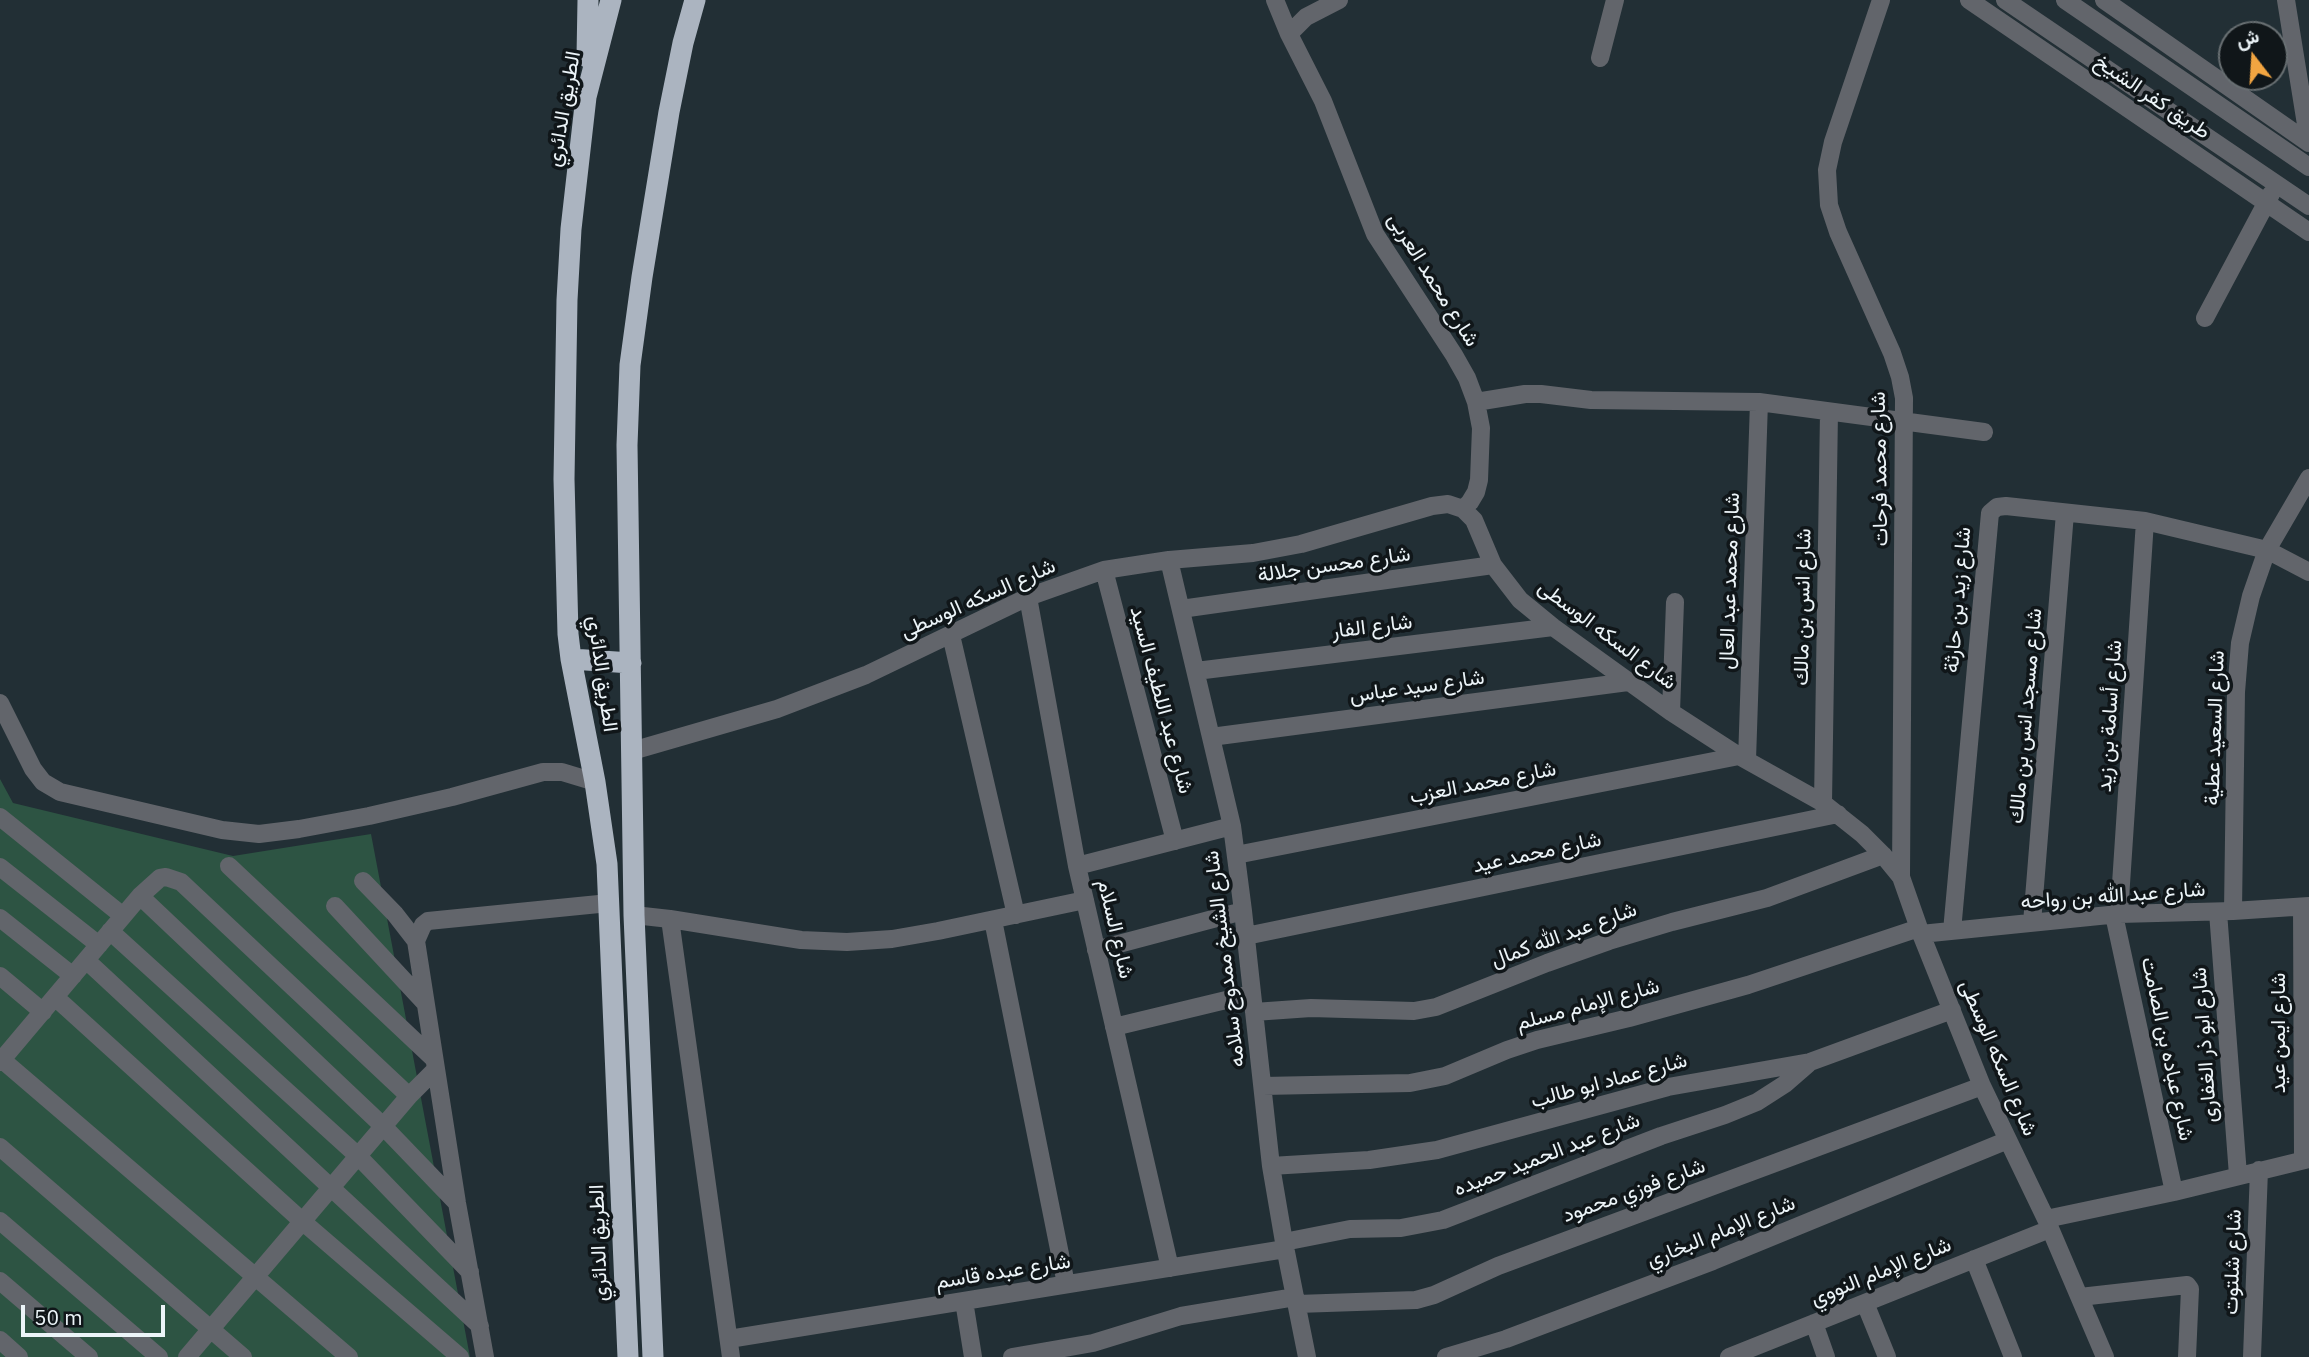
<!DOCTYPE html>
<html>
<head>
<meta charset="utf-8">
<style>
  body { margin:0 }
  #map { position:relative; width:2309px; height:1357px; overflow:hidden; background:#222f35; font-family:"IBM Plex Sans",Vazirmatn,sans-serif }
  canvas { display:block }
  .north { position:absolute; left:2218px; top:21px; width:70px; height:70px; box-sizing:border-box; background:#101619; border:2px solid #686f72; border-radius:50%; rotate:343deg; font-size:19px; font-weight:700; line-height:28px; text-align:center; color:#ecf4f8 }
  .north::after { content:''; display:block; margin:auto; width:24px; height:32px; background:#f2a541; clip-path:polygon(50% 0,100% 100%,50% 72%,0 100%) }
  .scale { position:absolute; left:21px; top:1305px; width:144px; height:32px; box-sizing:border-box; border:4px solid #ecf4f8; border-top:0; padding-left:9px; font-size:21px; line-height:24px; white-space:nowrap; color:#ecf4f8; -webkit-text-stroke:5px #101619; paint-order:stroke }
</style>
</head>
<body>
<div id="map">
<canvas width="2309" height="1357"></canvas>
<div class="north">ش</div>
<div class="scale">50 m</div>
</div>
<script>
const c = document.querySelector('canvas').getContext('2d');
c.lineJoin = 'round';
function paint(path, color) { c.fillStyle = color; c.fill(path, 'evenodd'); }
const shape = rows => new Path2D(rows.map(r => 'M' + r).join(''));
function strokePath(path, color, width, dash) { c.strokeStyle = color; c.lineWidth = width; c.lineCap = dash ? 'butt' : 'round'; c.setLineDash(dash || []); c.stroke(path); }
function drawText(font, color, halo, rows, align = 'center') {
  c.font = font + ' "IBM Plex Sans",Vazirmatn,sans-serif'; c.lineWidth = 7; c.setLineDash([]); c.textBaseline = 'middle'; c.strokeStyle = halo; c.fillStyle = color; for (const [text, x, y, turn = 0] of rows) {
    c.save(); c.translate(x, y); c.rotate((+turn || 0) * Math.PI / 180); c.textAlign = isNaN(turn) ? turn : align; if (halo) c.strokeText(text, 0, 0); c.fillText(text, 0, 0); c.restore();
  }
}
paint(shape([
  [0,779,13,803,233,856,371,834,470,1357,0,1357]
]), '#2d5443');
strokePath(shape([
  [1275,0,1289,34,1323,101,1375,234,1454,355,1467,378,1476,402,1481,428,1479,480,1476,492,1470,502,1463,509],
  [1881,0,1833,142,1827,170,1829,205,1838,232,1892,353,1900,377,1904,398,1901,877],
  [1969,0,2309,232],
  [2005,0,2309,206],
  [2065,0,2309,167],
  [2104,0,2309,143],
  [2286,0,2309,143],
  [1289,34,1306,17,1339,0],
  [1600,58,1615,0],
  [2205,318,2271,194],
  [1476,402,1525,394,1541,394,1591,400,1759,402,1984,432],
  [1169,560,1232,826,1243,911,1271,1166,1284,1242,1307,1357],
  [1104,570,1175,841],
  [1028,597,1077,866,1170,1268],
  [1181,609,1493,565],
  [951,635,1016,915],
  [1196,671,1553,627],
  [0,703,33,769,43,782,60,792,222,830,259,834,299,829,369,816,452,797,543,772,562,772,595,782],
  [1671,712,1675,602],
  [1211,737,1628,682],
  [632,751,777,709,866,675,1028,597,1104,570,1169,560,1253,553,1301,544,1432,506,1448,504,1463,509,1474,520,1493,565,1520,600,1553,627,1671,712,1739,756,1823,803,1862,834,1883,855,1901,877,1921,934,1982,1086,2046,1219,2105,1357],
  [1747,760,1759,402],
  [1823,803,1829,412],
  [0,817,123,916],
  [1236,855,1739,756],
  [229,866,434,1059],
  [1077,866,1232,826],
  [0,867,99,945],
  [363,881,395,914,416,941,457,1203,485,1357],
  [140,896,383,1126,457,1203],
  [335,906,425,1003],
  [2302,907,2303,1159],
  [2233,911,2236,692,2240,643,2251,596,2267,550,2309,478],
  [2218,912,2238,1175],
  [2119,914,2145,521],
  [634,915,670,919,801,940,847,942,892,939,938,931,1085,900],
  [2114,915,2174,1192],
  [0,918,73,976],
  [670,919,731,1357],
  [993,920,1066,1284],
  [2032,923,2065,513],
  [110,931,358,1156,470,1272],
  [1952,931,1990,513,1997,507,2006,506,2145,521,2267,550,2309,572],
  [1921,934,2119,914,2233,911,2309,906],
  [1246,936,1838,814],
  [416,941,423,925,428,921,609,903],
  [1096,950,1243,911],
  [86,960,480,1326],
  [0,976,43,1012],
  [55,997,302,1221,460,1357],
  [1254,1012,1311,1008,1414,1011,1436,1007,1547,963,1609,941,1672,922,1767,898,1883,855],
  [1114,1027,1251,994],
  [0,1058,349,1357],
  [0,1062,140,896,160,878,166,877,181,882,409,1096],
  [1263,1086,1410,1083,1445,1076,1507,1050,1537,1040,1629,1018,1748,985,1919,928],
  [0,1147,243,1357],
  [1271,1166,1369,1160,1437,1150,1668,1087,1810,1062,1952,1010],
  [2046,1219,2174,1192,2309,1159],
  [0,1221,159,1357],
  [1284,1242,1350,1229,1401,1228,1443,1220,1661,1136,1725,1115,1757,1102,1785,1084,1808,1064],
  [1974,1259,2013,1357],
  [0,1281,89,1357],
  [2080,1297,2187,1285,2190,1289,2187,1357],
  [964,1301,973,1357],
  [1865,1303,1887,1357],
  [1297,1304,1416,1300,1434,1295,1498,1266,1982,1086],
  [1814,1323,1826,1357],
  [729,1339,1285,1249],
  [0,1340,19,1357],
  [187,1357,409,1096,436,1069],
  [1012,1357,1093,1343,1181,1316,1295,1297],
  [1446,1357,1506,1339,1713,1261,2008,1140],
  [1729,1357,2050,1229],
  [2252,1357,2259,1170]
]), '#62656b', 18);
strokePath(shape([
  [611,0,586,97,571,229,567,300,564,479,568,634,571,659,595,782,607,864,628,1357],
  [587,57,588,0],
  [571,659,631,663],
  [653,1357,634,915,627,445,630,365,642,277,669,112,683,43,695,0]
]), '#abb4c0', 21);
drawText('21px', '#ecf4f8', '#101619', [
  ["طريق كفر الشيخ",2152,97,34],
  ["الطريق الدائري",564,109,-80],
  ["شارع محمد العربى",1433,280,58],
  ["شارع محمد فرحات",1880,469,-91],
  ["شارع محسن جلالة",1334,565,-8],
  ["شارع محمد عبد العال",1730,581,-88],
  ["شارع السكه الوسطى",978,599,-24],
  ["شارع زيد بن حارثة",1958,600,-85],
  ["شارع انس بن مالك",1803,607,-89],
  ["شارع الفار",1372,627,-7],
  ["شارع السكه الوسطى",1607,635,37],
  ["الطريق الدائري",602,674,82],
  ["شارع سيد عباس",1417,687,-8],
  ["شارع عبد اللطيف السيد",1161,700,75],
  ["شارع مسجد انس بن مالك",2026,716,-85],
  ["شارع أسامة بن زيد",2110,716,-86],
  ["شارع السعيد عطية",2215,728,-88],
  ["شارع محمد العزب",1483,783,-11],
  ["شارع محمد عيد",1537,853,-12],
  ["شارع عبد الله بن رواحه",2113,896,-4],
  ["شارع السلام",1115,929,77],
  ["شارع عبد الله كمال",1564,935,-20],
  ["شارع الشيخ ممدوح سلامه",1225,959,-97],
  ["شارع الإمام مسلم",1588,1005,-15],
  ["شارع ايمن عيد",2279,1033,-90],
  ["شارع ابو ذر الغفارى",2205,1045,-94],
  ["شارع عباده بن الصامت",2167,1049,78],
  ["شارع السكه الوسطى",1998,1058,67],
  ["شارع عماد ابو طالب",1609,1081,-15],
  ["شارع عبد الحميد حميده",1547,1155,-21],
  ["شارع فوزي محمود",1634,1191,-20],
  ["شارع الإمام البخاري",1721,1232,-22],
  ["الطريق الدائري",599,1243,-92],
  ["شارع شلتوت",2233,1262,-88],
  ["شارع عبده قاسم",1003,1272,-9],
  ["شارع الإمام النووي",1881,1272,-22]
]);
</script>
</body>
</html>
